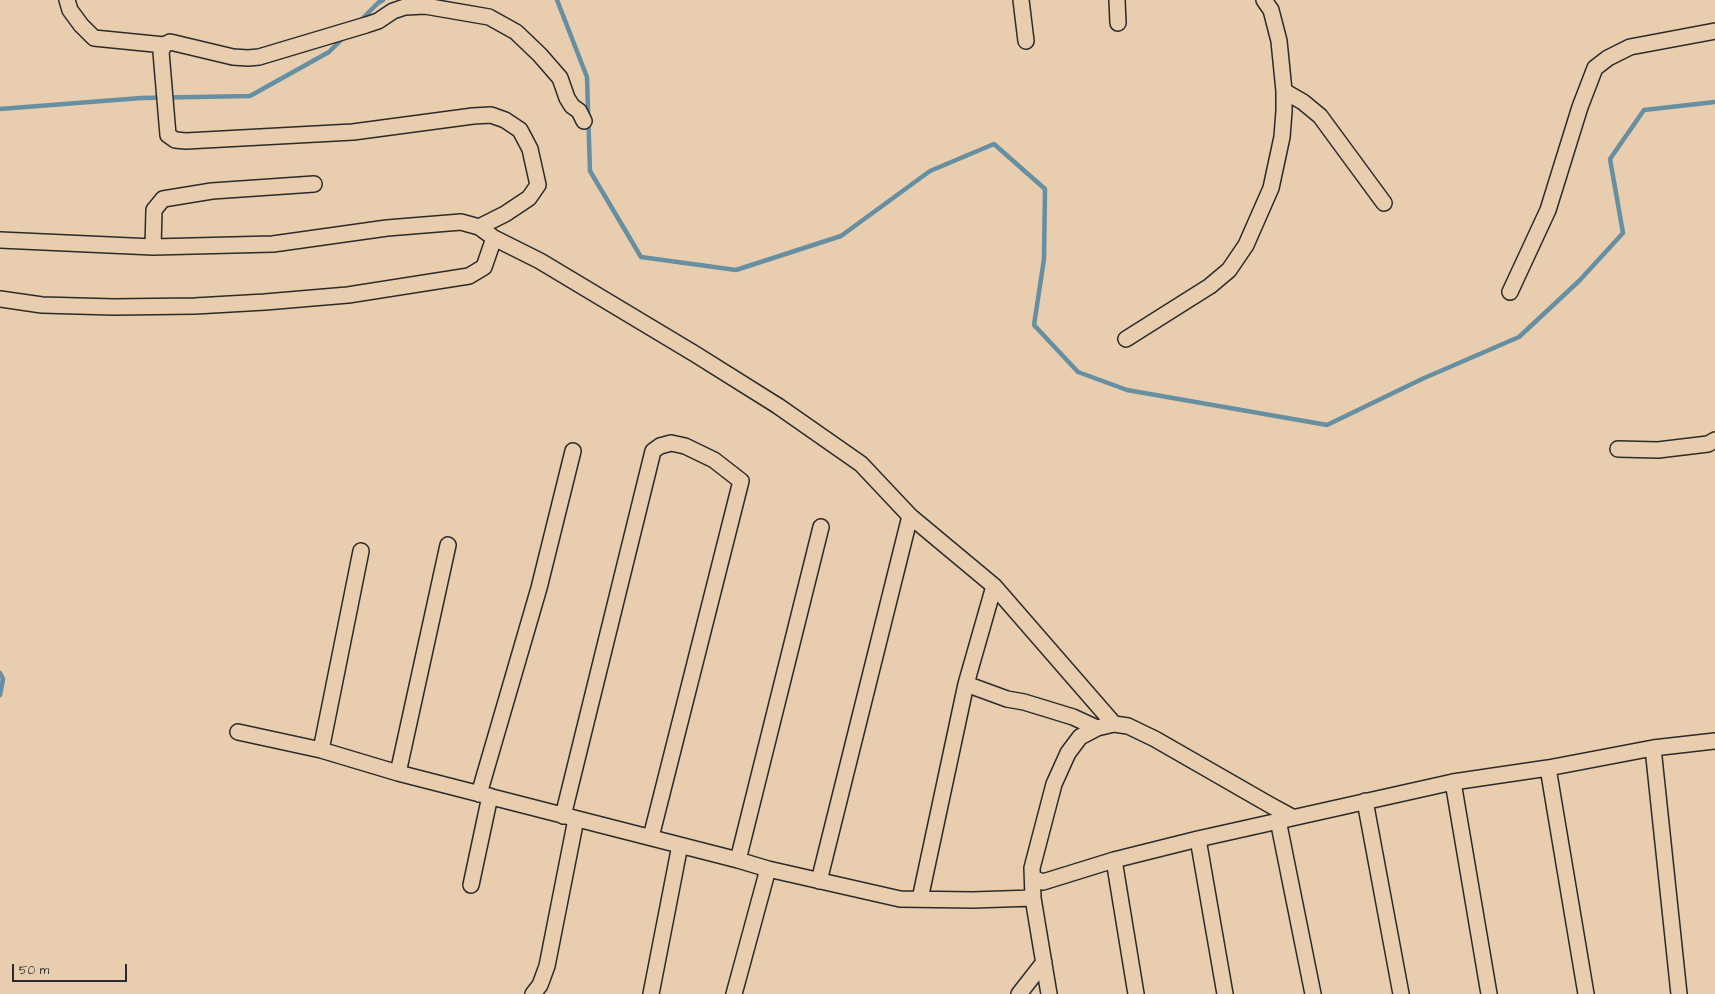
<!DOCTYPE html>
<html>
<head>
<meta charset="utf-8">
<style>
  body { margin:0 }
  #map { position:relative; width:1715px; height:994px; overflow:hidden; background:#e8cdaf; font-family:"Architects Daughter",sans-serif }
  canvas { display:block }
  .scale { position:absolute; left:12px; top:964px; width:115px; height:18px; box-sizing:border-box; border:2px solid #2b2b2b; border-top:0; padding-left:5px; font-size:12px; line-height:14px; white-space:nowrap; color:#2b2b2b; -webkit-text-stroke:3px #e8cdaf; paint-order:stroke }
</style>
</head>
<body>
<div id="map">
<canvas width="1715" height="994"></canvas>
<div class="scale">50 m</div>
</div>
<script>
const c = document.querySelector('canvas').getContext('2d');
c.lineJoin = 'round';
const shape = rows => new Path2D(rows.map(r => 'M' + r).join(''));
function strokePath(path, color, width, dash) { c.strokeStyle = color; c.lineWidth = width; c.lineCap = dash ? 'butt' : 'round'; c.setLineDash(dash || []); c.stroke(path); }
strokePath(shape([
  [557,0,587,77,590,171,641,257,736,270,841,236,930,171,994,144,1045,189,1044,259,1034,325,1078,372,1127,390,1327,425,1422,379,1519,337,1579,281,1623,233,1610,159,1644,110,1715,102],
  [359,22,378,3,383,0],
  [0,109,141,98,250,96,329,52,344,37],
  [0,673,3,679,0,695]
]), '#668fa1', 4.5);
const street = shape([
  [67,0,70,10,81,25,94,38,164,45],
  [1021,0,1026,41],
  [1117,0,1118,23],
  [1284,91,1303,102,1320,116,1384,203],
  [479,227,505,214,529,198,538,185,530,149,520,130,505,120,491,115,473,116,353,132,186,141,175,140,168,135,161,52,164,45,170,42,233,57,248,58,259,57,366,25,378,21,393,11,405,7,425,6,489,17,516,32,540,55,560,78,567,98,572,106,579,111,584,121],
  [0,240,153,247,273,244,387,228,461,222,479,227,494,238,540,261,695,354,778,406,861,464,910,516,994,586,1114,724],
  [153,247,154,210,163,199,212,191,314,184],
  [1510,292,1548,210,1580,107,1595,68,1608,58,1630,47,1715,31],
  [0,299,42,305,114,307,195,306,265,302,348,295,469,276,484,267,494,238],
  [1126,339,1210,286,1229,270,1246,245,1271,188,1282,137,1284,111,1284,91,1279,41,1271,10,1264,0],
  [1618,449,1658,450,1708,444,1715,440],
  [966,684,1007,699,1024,702,1073,717,1097,728],
  [238,732,321,750,398,773,738,860,768,869,900,899,973,900,1033,898],
  [1653,748,1679,994],
  [321,750,361,551],
  [1548,768,1586,994],
  [398,773,448,545],
  [1453,782,1489,994],
  [479,794,539,588,573,451],
  [1365,801,1401,994],
  [563,816,653,451,660,446,671,443,685,446,714,460,741,481,651,837],
  [1278,820,1313,994],
  [1198,839,1225,994],
  [738,860,821,527],
  [1114,860,1136,994],
  [1033,878,1043,882,1114,860,1198,839,1453,782,1548,768,1653,748,1715,741],
  [819,881,910,516],
  [471,885,490,796],
  [920,899,966,684,994,586],
  [533,994,540,985,547,966,576,819],
  [651,994,680,845],
  [734,994,768,869],
  [1019,994,1044,962],
  [1049,994,1033,898,1032,868,1054,784,1068,753,1080,737,1097,728,1114,724,1128,726,1155,739,1270,805,1292,817]
]);
strokePath(street, '#2b2b2b', 18);
strokePath(street, '#e8cdaf', 15);
</script>
</body>
</html>
